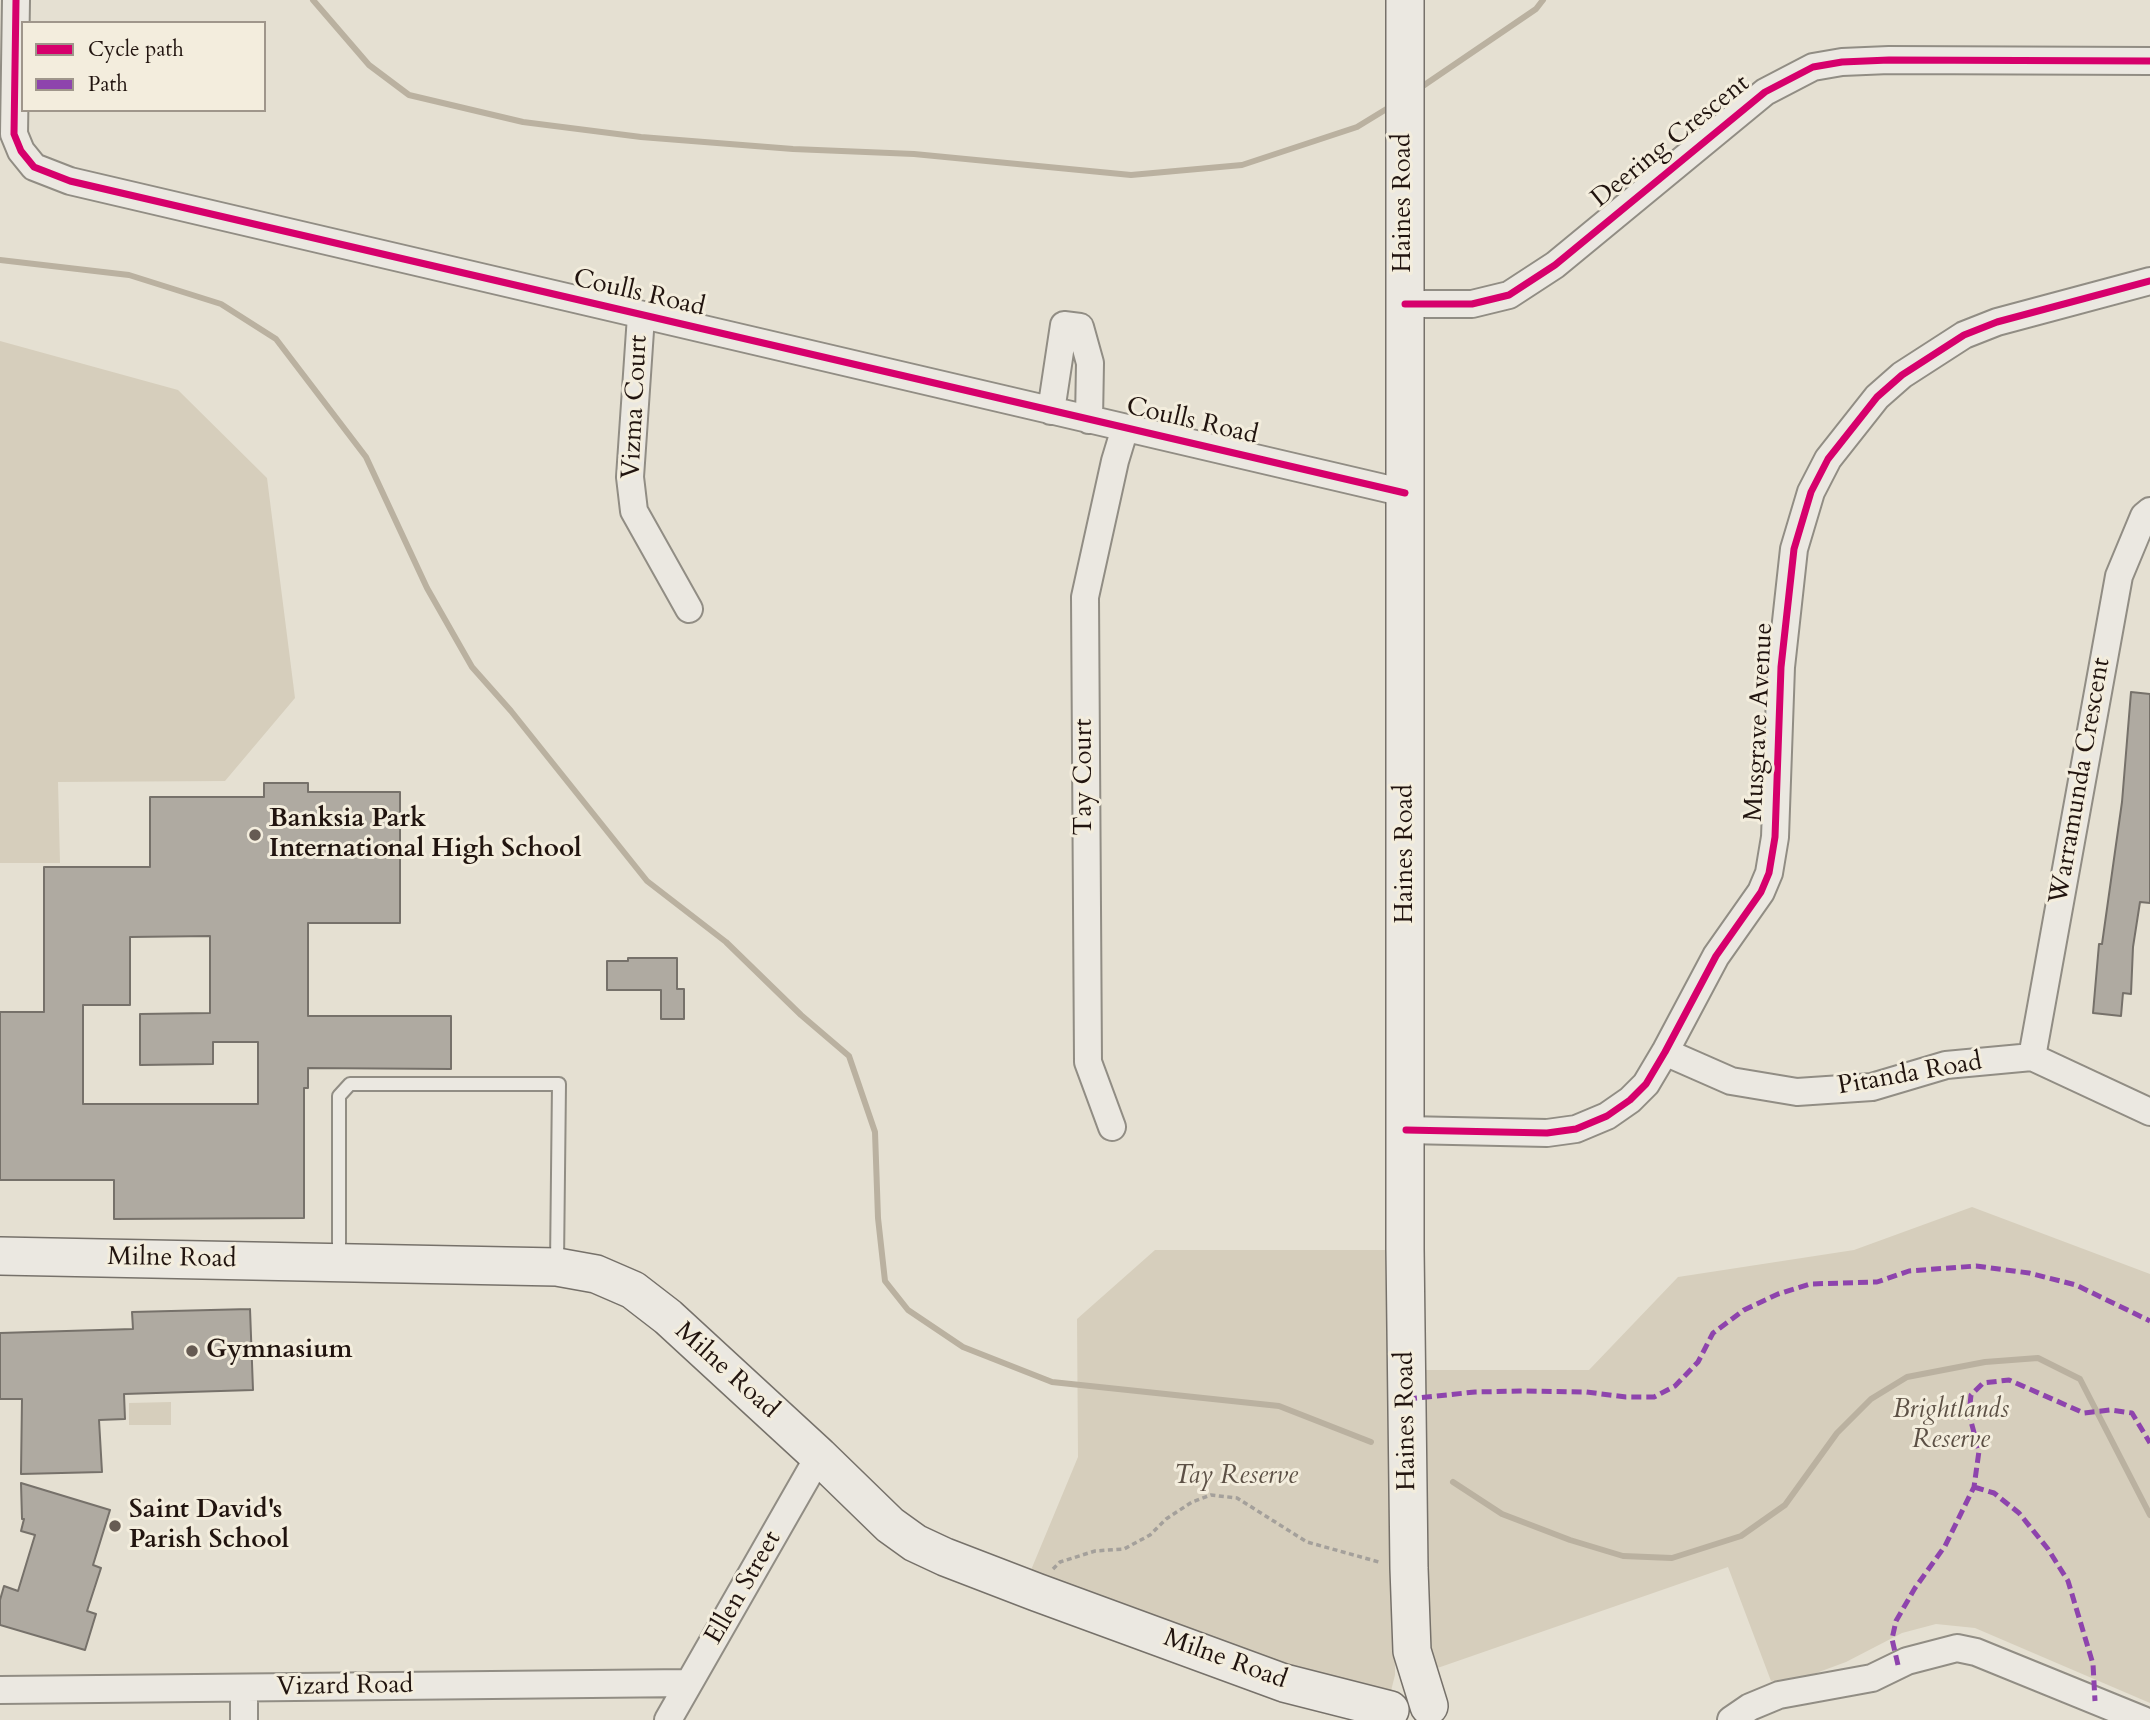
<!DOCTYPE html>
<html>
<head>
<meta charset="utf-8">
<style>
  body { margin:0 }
  #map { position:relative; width:2150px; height:1720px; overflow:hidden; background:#e5e0d2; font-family:Cardo,serif }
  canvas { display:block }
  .legend { position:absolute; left:21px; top:21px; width:245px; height:91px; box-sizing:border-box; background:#f3eddd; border:2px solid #9f968b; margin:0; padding:9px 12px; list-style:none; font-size:21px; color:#21140f }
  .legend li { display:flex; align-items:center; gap:14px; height:35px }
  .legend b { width:35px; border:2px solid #9f968b }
</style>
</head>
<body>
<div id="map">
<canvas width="2150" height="1720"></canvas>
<ul class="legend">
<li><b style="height:9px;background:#d6006c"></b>Cycle path</li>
<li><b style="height:9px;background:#8e44ad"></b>Path</li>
</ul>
</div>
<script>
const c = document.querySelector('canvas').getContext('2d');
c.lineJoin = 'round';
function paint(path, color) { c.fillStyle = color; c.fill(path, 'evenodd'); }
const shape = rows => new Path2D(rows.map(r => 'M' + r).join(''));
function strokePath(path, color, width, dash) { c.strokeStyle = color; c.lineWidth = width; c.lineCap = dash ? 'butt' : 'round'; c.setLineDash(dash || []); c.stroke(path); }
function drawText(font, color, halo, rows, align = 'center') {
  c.font = font + ' Cardo,serif'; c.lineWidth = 6; c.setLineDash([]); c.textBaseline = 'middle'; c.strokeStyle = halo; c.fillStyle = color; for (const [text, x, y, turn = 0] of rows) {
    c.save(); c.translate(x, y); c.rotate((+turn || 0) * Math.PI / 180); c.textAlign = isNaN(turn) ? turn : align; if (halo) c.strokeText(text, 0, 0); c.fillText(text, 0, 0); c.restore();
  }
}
paint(shape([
  [0,341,178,390,267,478,295,698,225,781,58,782,60,863,0,863],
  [1972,1207,2150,1274,2150,1703,1975,1628,1936,1624,1902,1633,1846,1662,1808,1676,1771,1681,1728,1567,1426,1672,1422,1370,1589,1370,1678,1277,1854,1250],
  [1155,1250,1394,1250,1395,1675,1391,1691,1360,1699,1031,1570,1078,1457,1077,1319],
  [171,1402,171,1425,129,1425,129,1403]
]), '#d6cebc');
strokePath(shape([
  [313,0,369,65,409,95,523,122,641,137,793,149,914,154,1131,175,1242,165,1357,127,1393,105],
  [1417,90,1536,9,1543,0],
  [0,260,129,275,221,304,276,339,366,457,427,588,472,667,511,711,647,881,726,942,801,1015,849,1056,875,1132,878,1218,885,1281,908,1310,963,1347,1052,1382,1279,1406,1371,1442],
  [1453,1482,1502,1514,1570,1540,1623,1556,1672,1558,1741,1536,1785,1505,1837,1433,1871,1399,1907,1377,1985,1362,2038,1358,2080,1379,2150,1515]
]), '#bab1a0', 6);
const building = shape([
  [2131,692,2150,694,2150,903,2140,902,2133,947,2131,994,2123,993,2121,1016,2093,1013,2099,944,2102,944,2122,802,2131,692],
  [264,783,308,783,308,792,400,792,400,923,308,923,308,1016,451,1016,451,1069,308,1068,308,1088,304,1088,304,1218,114,1219,114,1180,0,1180,0,1012,44,1012,44,867,150,867,150,797,264,797,264,783],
  [210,936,210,1013,140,1014,140,1065,213,1064,213,1042,258,1042,258,1104,83,1104,83,1005,130,1005,130,937,210,936],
  [628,958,677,958,677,989,684,989,684,1019,661,1019,661,990,607,990,607,961,628,961,628,958],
  [250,1309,253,1390,124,1394,125,1419,99,1420,102,1472,21,1474,22,1399,0,1399,0,1333,133,1329,132,1312,250,1309],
  [21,1483,110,1510,93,1565,101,1568,87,1611,96,1614,85,1650,0,1625,0,1600,4,1586,18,1591,35,1535,21,1531,24,1519,22,1519,21,1483]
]);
paint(building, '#afaaa1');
strokePath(building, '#76716a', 2);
const service = shape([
  [339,1258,339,1096,350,1084,559,1084,557,1263]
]);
const minor = shape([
  [16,0,14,134,21,151,34,167,70,181,1405,493],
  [1405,304,1472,304,1509,295,1555,265,1765,92,1813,67,1842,62,1889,60,2150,61],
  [641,316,630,477,634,511,689,609],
  [1051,411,1064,325,1080,327,1090,363,1089,420],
  [1665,1052,1731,1081,1797,1092,1872,1087,1946,1065,2032,1057,2150,1112],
  [2032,1057,2119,576,2144,516,2150,511],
  [1112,1127,1088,1062,1085,597,1115,461,1125,428],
  [1406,1130,1547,1133,1576,1129,1607,1116,1630,1100,1646,1084,1665,1052,1716,956,1761,892,1769,873,1775,837,1781,667,1794,549,1811,492,1828,459,1877,397,1902,375,1964,335,1997,322,2150,281],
  [0,1690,689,1683],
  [244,1720,244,1689],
  [668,1720,819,1456],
  [1731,1720,1750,1707,1779,1695,1872,1678,1907,1661,1957,1648,1976,1652,2143,1720]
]);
const secondary = shape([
  [1405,0,1405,1249,1409,1568,1412,1651,1429,1706],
  [0,1256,557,1267,596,1274,633,1290,668,1317,819,1456,890,1525,915,1543,945,1557,1036,1592,1284,1683,1390,1710]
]);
strokePath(service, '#918d84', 16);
strokePath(minor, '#918d84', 30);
strokePath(secondary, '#76716a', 40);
strokePath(shape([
  [1053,1569,1060,1562,1095,1551,1124,1549,1150,1535,1166,1519,1192,1502,1211,1495,1237,1498,1307,1542,1379,1562]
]), '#a4a09b', 3.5, [5, 3.5]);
strokePath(service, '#ebe8e1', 12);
strokePath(minor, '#ebe8e1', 26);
strokePath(secondary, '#ebe8e1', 37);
strokePath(shape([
  [1407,1399,1475,1392,1520,1391,1586,1392,1626,1397,1654,1397,1675,1386,1698,1362,1713,1333,1744,1310,1778,1294,1810,1284,1877,1282,1909,1271,1976,1266,2029,1273,2076,1285,2150,1321],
  [1974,1487,1994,1493,2019,1513,2048,1549,2068,1581,2093,1664,2095,1701],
  [1898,1665,1892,1639,1896,1621,1915,1588,1945,1546,1974,1487,1979,1451,1969,1414,1971,1395,1983,1383,2009,1380,2084,1413,2110,1410,2132,1413,2150,1443]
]), '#8e44ad', 5, [10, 5]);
strokePath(shape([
  [16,0,14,134,21,151,34,167,70,181,1405,493],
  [1405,304,1472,304,1509,295,1555,265,1765,92,1813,67,1842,62,1889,60,2150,61],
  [1406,1130,1547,1133,1576,1129,1607,1116,1630,1100,1646,1084,1665,1052,1716,956,1761,892,1769,873,1775,837,1781,667,1794,549,1811,492,1828,459,1877,397,1902,375,1964,335,1997,322,2150,281]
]), '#d6006c', 7);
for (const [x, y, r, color] of [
  [255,835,7,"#665b53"],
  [192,1351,7,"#665b53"],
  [115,1526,7,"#665b53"]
]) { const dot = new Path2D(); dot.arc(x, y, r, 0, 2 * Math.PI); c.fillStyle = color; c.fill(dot); strokePath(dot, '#f3eddd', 2.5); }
drawText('26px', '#21140f', '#f3eddd', [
  ["Deering Crescent",1671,142,-39],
  ["Haines Road",1404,203,-90],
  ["Coulls Road",639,294,13],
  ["Vizma Court",636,407,-87],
  ["Coulls Road",1192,422,13],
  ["Musgrave Avenue",1760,722,-87],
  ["Tay Court",1085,777,-90],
  ["Warramunda Crescent",2081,781,-80],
  ["Haines Road",1406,854,-90],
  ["Pitanda Road",1910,1075,-10],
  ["Milne Road",172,1259,1],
  ["Milne Road",726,1371,42],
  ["Haines Road",1407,1421,-91],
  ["Ellen Street",744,1588,-60],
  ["Milne Road",1225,1660,20],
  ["Vizard Road",345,1687,-1]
]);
drawText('bold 26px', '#21140f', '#f3eddd', [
  ["Banksia Park",269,820],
  ["International High School",269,850],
  ["Gymnasium",206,1351],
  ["Saint David's",129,1511],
  ["Parish School",129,1541]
], 'left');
drawText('italic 26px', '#5c5045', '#f3eddd', [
  ["Brightlands",1951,1411],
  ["Reserve",1951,1441],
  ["Tay Reserve",1236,1477]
]);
</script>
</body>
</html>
